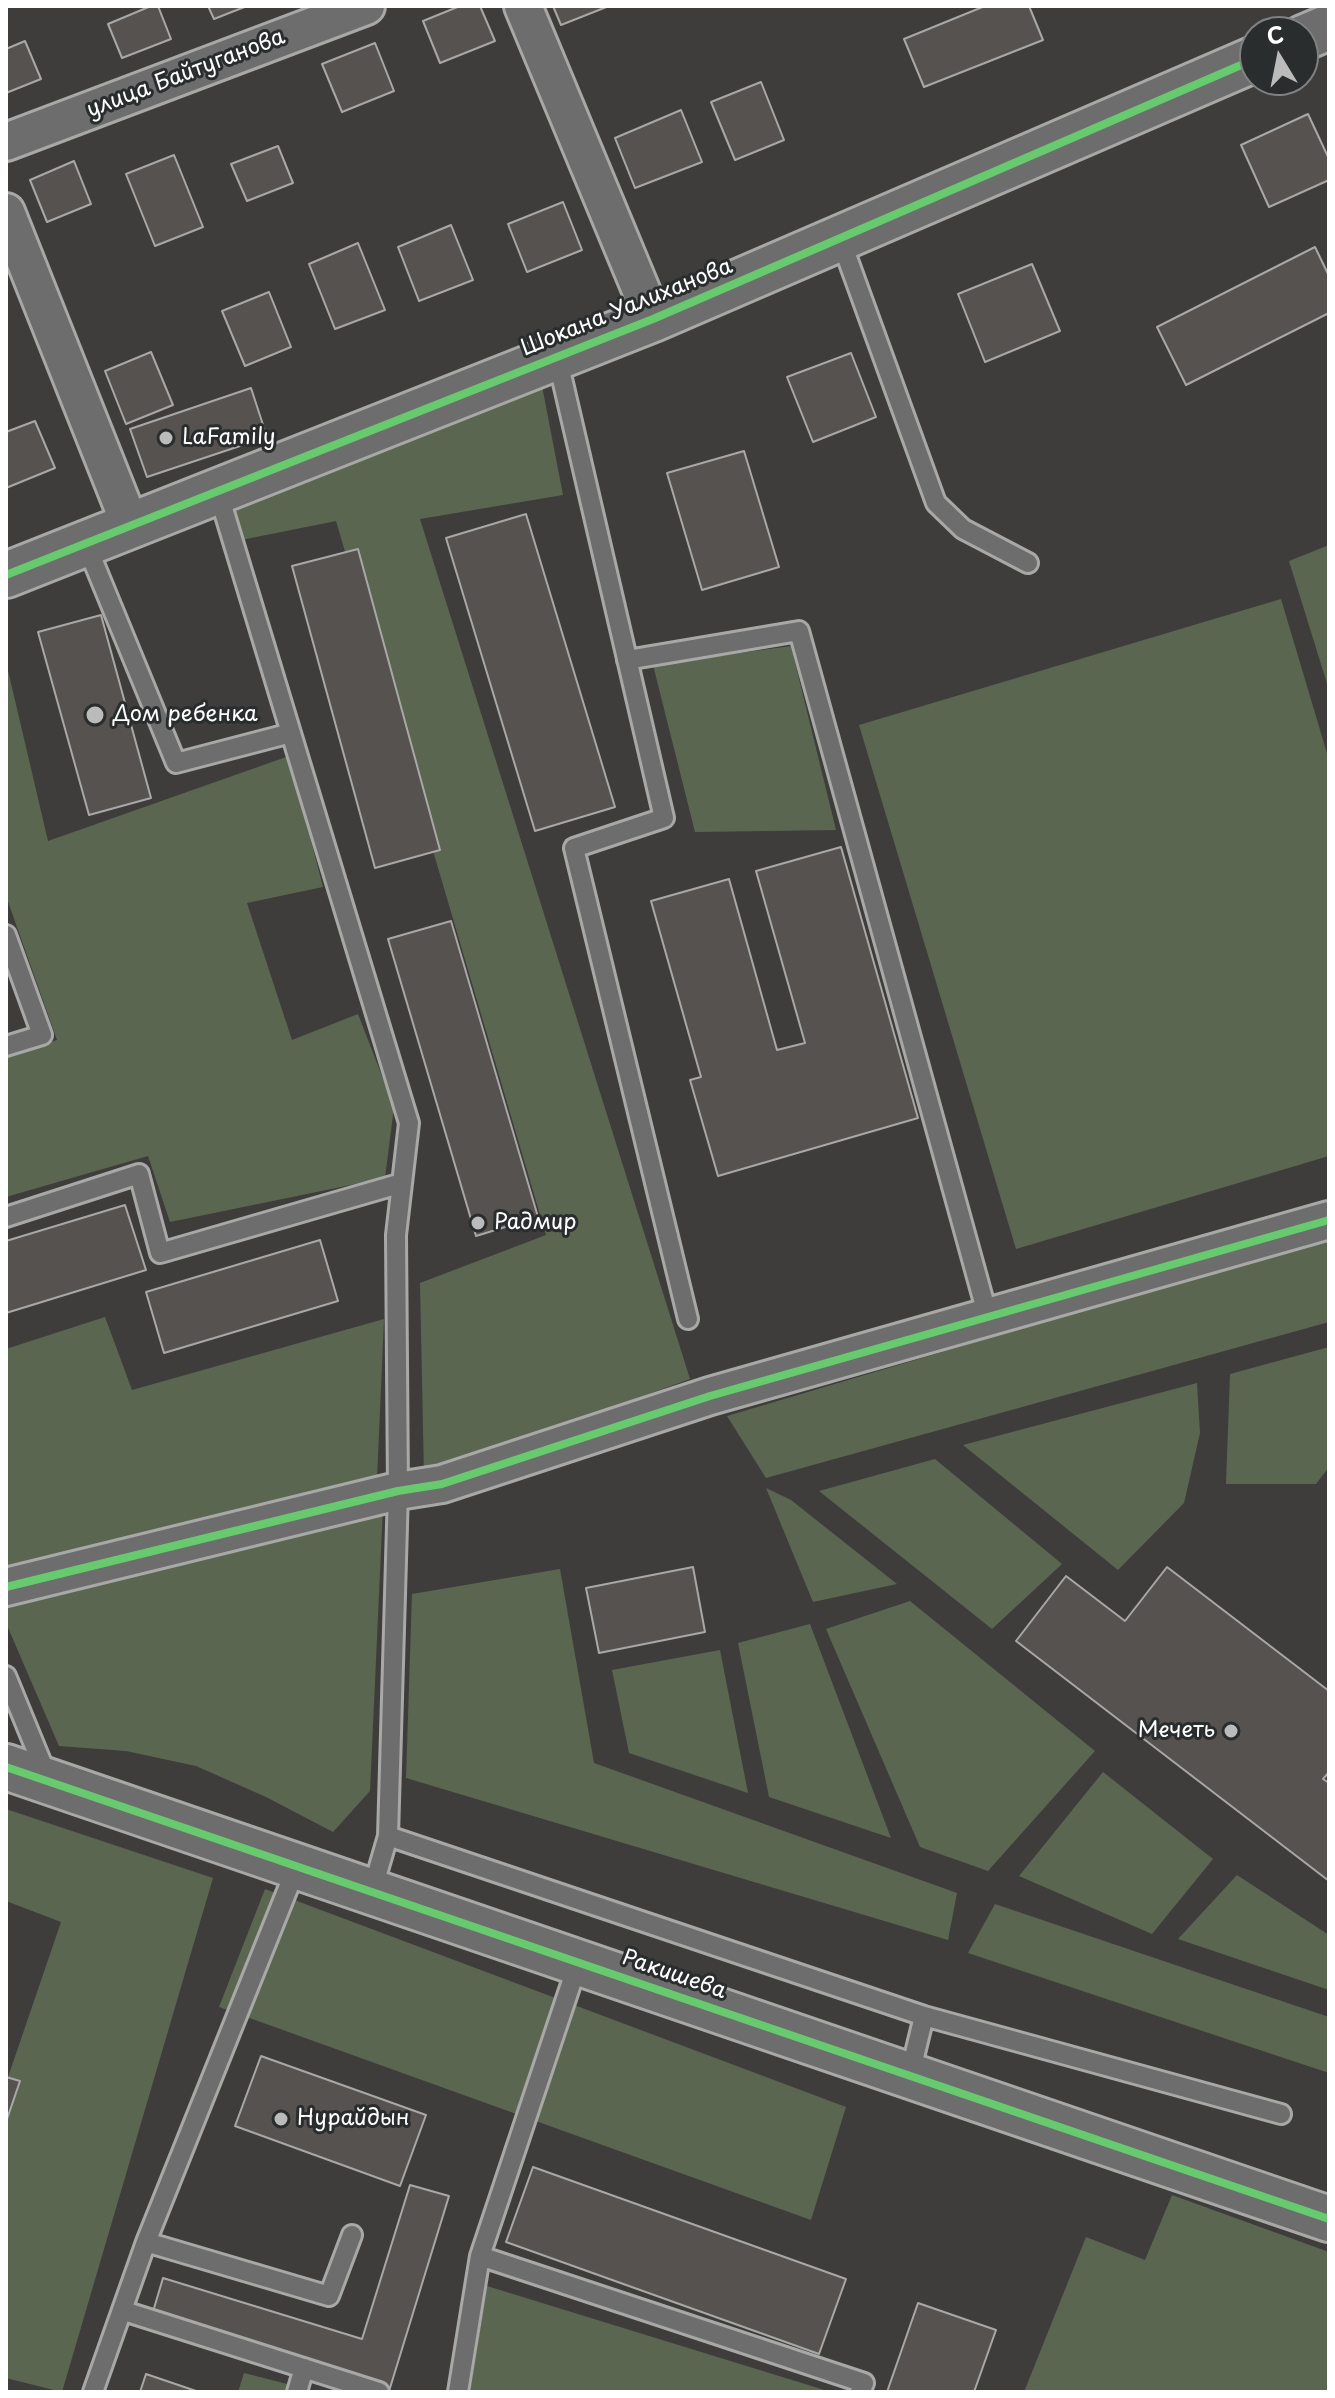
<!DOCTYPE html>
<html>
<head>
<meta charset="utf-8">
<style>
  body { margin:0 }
  #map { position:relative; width:1335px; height:2398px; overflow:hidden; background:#3e3d3c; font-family:"Playpen Sans",sans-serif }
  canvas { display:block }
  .frame { position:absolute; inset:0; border:8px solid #fff; pointer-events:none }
  .north { position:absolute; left:1239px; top:16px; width:80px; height:80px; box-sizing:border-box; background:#2a2d2e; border:2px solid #7f8182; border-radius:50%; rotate:350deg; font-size:22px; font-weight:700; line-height:32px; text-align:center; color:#fff }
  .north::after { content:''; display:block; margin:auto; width:28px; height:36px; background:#bbb; clip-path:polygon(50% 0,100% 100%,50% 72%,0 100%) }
</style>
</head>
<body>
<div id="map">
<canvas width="1335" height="2398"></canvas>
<div class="frame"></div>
<div class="north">С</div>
</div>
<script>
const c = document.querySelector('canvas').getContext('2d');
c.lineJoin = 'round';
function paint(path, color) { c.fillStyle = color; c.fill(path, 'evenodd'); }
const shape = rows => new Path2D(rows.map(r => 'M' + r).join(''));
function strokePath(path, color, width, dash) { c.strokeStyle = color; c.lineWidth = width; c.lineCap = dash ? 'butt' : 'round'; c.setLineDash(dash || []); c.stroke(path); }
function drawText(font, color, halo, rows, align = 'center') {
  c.font = font + ' "Playpen Sans",sans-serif'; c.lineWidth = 6; c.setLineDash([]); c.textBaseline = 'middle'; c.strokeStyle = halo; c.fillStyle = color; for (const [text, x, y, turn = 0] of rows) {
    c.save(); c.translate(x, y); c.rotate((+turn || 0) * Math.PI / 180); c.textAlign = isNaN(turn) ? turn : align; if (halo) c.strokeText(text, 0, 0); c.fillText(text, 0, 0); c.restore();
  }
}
paint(shape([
  [542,386,563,495,420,519,690,1379,424,1476,420,1283,546,1235,336,521,241,540,232,500],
  [1329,545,1329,690,1289,561],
  [1281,599,1329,760,1329,1156,1016,1249,859,725],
  [791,646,836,830,695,832,653,665],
  [6,662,48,841,289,756,323,887,247,903,292,1040,358,1014,394,1107,385,1178,170,1222,148,1156,6,1197,6,1056,57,1040,6,896],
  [1329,1237,1329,1322,766,1478,727,1416],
  [105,1317,132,1390,384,1319,377,1479,6,1574,6,1349],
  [1329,1347,1329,1467,1316,1484,1226,1484,1230,1374],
  [1197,1383,1200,1433,1184,1503,1118,1570,963,1445],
  [935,1459,1062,1564,992,1629,819,1491],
  [766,1488,791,1500,897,1584,813,1602],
  [383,1507,370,1791,333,1832,266,1797,196,1766,126,1751,59,1746,6,1623,6,1604],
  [560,1569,594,1763,957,1893,948,1940,406,1778,412,1594],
  [910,1601,1095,1751,988,1871,920,1847,826,1629],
  [810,1624,891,1838,769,1797,738,1643],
  [720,1650,748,1793,629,1753,612,1670],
  [1103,1772,1213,1859,1152,1934,1019,1876],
  [6,1809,213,1878,62,2392,6,2378,6,2083,61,1922,6,1901],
  [1237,1875,1329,1935,1329,1990,1178,1939],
  [265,1889,846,2107,811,2220,219,2007],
  [995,1904,1329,2017,1329,2073,968,1953],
  [1172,2195,1329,2252,1329,2392,1024,2392,1086,2237,1145,2260],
  [487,2286,831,2392,470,2392],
  [244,2373,319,2392,238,2392]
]), '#5b6651');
const building = shape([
  [151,6,158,6,171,39,122,58,108,24,151,6],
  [208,6,247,6,214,19,208,6],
  [460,6,480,6,495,41,440,63,423,21,460,6],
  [553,6,609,6,561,25,553,6],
  [985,6,1029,6,1043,40,924,87,904,39,985,6],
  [25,41,41,79,6,93,6,49,25,41],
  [375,43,394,91,342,112,322,64,375,43],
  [761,82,784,140,735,160,711,102,761,82],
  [681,110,702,162,635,188,615,138,681,110],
  [1308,114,1329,159,1329,180,1269,207,1241,145,1308,114],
  [278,146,293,183,247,201,231,164,278,146],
  [174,155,203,227,155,246,126,174,174,155],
  [74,161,91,204,47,222,30,180,74,161],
  [563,202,582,250,527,272,508,224,563,202],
  [451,225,473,280,419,301,398,247,451,225],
  [358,243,385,310,335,329,309,264,358,243],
  [1315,247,1329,276,1329,313,1186,385,1157,327,1315,247],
  [1032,264,1060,331,985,362,958,294,1032,264],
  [269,292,291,347,245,366,222,311,269,292],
  [151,352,173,405,126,424,105,371,151,352],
  [851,353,876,417,813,442,787,377,851,353],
  [251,388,267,437,147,477,130,429,251,388],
  [35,421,55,468,6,488,6,432,35,421],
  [744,451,779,567,702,590,667,473,744,451],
  [526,514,615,807,535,831,446,538,526,514],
  [358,549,440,850,375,868,292,566,358,549],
  [101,615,151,798,89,815,38,632,101,615],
  [841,847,918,1118,718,1176,690,1080,701,1077,651,901,729,879,777,1050,805,1043,756,871,841,847],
  [451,921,538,1217,476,1236,388,939,451,921],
  [125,1205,146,1270,6,1313,6,1241,125,1205],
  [320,1240,338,1301,164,1353,146,1292,320,1240],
  [693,1567,705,1632,599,1653,586,1588,693,1567],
  [1167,1567,1329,1691,1329,1772,1323,1779,1329,1783,1329,1881,1016,1641,1066,1576,1125,1621,1167,1567],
  [261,2056,426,2115,400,2186,235,2126,261,2056],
  [6,2077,20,2081,6,2122,6,2077],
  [533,2167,846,2279,819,2354,506,2242,533,2167],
  [410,2185,449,2196,390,2388,152,2315,163,2278,362,2339,410,2185],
  [918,2303,996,2330,974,2392,887,2392,918,2303],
  [146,2374,199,2392,140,2392,146,2374]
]);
paint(building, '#565250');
strokePath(building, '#a8a8a7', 2);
const service = shape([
  [840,238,936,503,963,529,1028,563],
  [557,357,664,818,574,848,688,1319],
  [218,492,409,1123,396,1235,398,1491,388,1836,372,1891],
  [86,544,176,763,291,733],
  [627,660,799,631,988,1317],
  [6,935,42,1035,6,1046],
  [6,1217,139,1174,160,1253,402,1183],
  [6,1676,47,1776],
  [388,1836,924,2016,1281,2114],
  [910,2074,924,2016],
  [146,2242,329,2296,352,2235],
  [480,2256,578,1963],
  [124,2311,379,2392],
  [93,2392,146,2242,297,1866],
  [297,2392,304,2368],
  [458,2392,480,2256,864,2383,860,2392]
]);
const minor = shape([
  [523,6,653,319],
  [6,142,366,6],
  [6,212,131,527],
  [6,1587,398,1491,442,1484,710,1396,1329,1220]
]);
const tertiary = shape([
  [1303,38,1329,27],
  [6,575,653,319,1255,59],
  [6,1767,1329,2219]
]);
strokePath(service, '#a8a8a7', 24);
strokePath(minor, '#a8a8a7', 42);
strokePath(tertiary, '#a8a8a7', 50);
strokePath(service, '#6d6d6d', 18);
strokePath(minor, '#6d6d6d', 36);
strokePath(tertiary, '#6d6d6d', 44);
strokePath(shape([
  [6,575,653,319,1255,59],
  [6,1587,398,1491,442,1484,710,1396,1329,1220],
  [6,1767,1329,2219]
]), '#67ca6e', 8);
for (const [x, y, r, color] of [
  [166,438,8,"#bbb"],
  [95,715,10,"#bbb"],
  [478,1223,8,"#bbb"],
  [1231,1731,8,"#bbb"],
  [281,2119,8,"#bbb"]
]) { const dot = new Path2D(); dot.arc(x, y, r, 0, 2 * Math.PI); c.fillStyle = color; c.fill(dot); strokePath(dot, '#2a2d2e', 3); }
drawText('22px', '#fff', '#2a2d2e', [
  ["улица Байтуганова",186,74,-21],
  ["Шокана Уалиханова",627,308,-22],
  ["Ракишева",674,1975,19]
]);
drawText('22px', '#fff', '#2a2d2e', [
  ["LaFamily",182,438],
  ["Дом ребенка",113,715],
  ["Радмир",494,1223],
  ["Мечеть",1215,1731,"right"],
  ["Нурайдын",297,2119]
], 'left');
</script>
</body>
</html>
